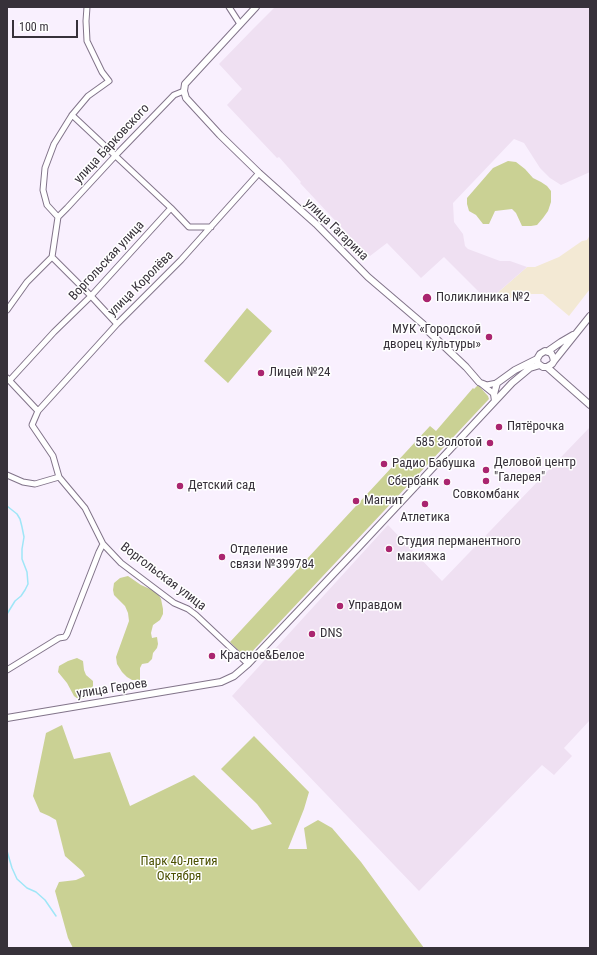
<!DOCTYPE html>
<html>
<head>
<meta charset="utf-8">
<style>
  body { margin:0 }
  #map { position:relative; width:597px; height:955px; overflow:hidden; background:#f9f0fe; font-family:"Roboto Condensed",sans-serif }
  canvas { display:block }
  .frame { position:absolute; inset:0; border:8px solid #37313a; pointer-events:none }
  .scale { position:absolute; left:12px; top:20px; width:66px; height:18px; box-sizing:border-box; border:2px solid #37313a; border-top:0; padding-left:5px; font-size:12px; line-height:14px; white-space:nowrap; color:#37313a; -webkit-text-stroke:3px #fff; paint-order:stroke }
</style>
</head>
<body>
<div id="map">
<canvas width="597" height="955"></canvas>
<div class="frame"></div>
<div class="scale">100 m</div>
</div>
<script>
const c = document.querySelector('canvas').getContext('2d');
c.lineJoin = 'round';
function paint(path, color) { c.fillStyle = color; c.fill(path, 'evenodd'); }
const shape = rows => new Path2D(rows.map(r => 'M' + r).join(''));
function strokePath(path, color, width, dash) { c.strokeStyle = color; c.lineWidth = width; c.lineCap = dash ? 'butt' : 'round'; c.setLineDash(dash || []); c.stroke(path); }
function drawText(font, color, halo, rows, align = 'center') {
  c.font = font + ' "Roboto Condensed",sans-serif'; c.lineWidth = 3; c.setLineDash([]); c.textBaseline = 'middle'; c.strokeStyle = halo; c.fillStyle = color; for (const [text, x, y, turn = 0] of rows) {
    c.save(); c.translate(x, y); c.rotate((+turn || 0) * Math.PI / 180); c.textAlign = isNaN(turn) ? turn : align; if (halo) c.strokeText(text, 0, 0); c.fillText(text, 0, 0); c.restore();
  }
}
paint(shape([
  [590,235,590,289,569,316,543,294,532,294,504,299,495,295,527,267,535,267,559,257,582,241,587,240]
]), '#f3e9d4');
paint(shape([
  [275,7,590,7,590,172,561,185,550,178,540,168,524,143,514,139,453,203,454,222,463,234,465,246,468,249,500,261,510,261,527,267,488,301,444,257,421,278,387,243,370,256,358,245,300,183,301,182,279,157,277,158,227,105,242,89,219,64,253,29],
  [590,427,590,720,564,748,572,756,554,775,542,765,419,891,232,696,388,525,442,581]
]), '#efe0f2');
paint(shape([
  [508,161,516,162,525,169,533,178,541,182,547,186,551,191,551,202,548,211,543,218,537,225,531,226,522,226,516,213,512,209,495,211,489,224,483,224,476,215,469,211,467,204,467,198,493,168],
  [247,308,272,331,228,383,204,361],
  [478,385,488,396,489,399,246,658,230,642,430,426,436,431,473,388,474,389],
  [128,576,141,585,157,592,161,599,163,609,163,614,160,620,153,625,151,633,152,638,157,637,158,644,157,648,153,653,152,659,148,663,142,664,140,668,140,680,132,680,127,677,122,672,117,664,116,657,129,621,128,613,125,606,114,595,113,590,114,583,120,578],
  [77,658,83,661,84,670,86,675,93,681,93,686,85,698,78,699,74,696,67,683,58,672,59,666,68,661],
  [62,725,74,759,110,752,130,806,194,775,252,830,272,824,257,804,221,769,254,736,309,792,304,809,288,849,307,849,304,828,318,820,332,828,361,862,424,948,73,948,68,938,55,891,59,882,76,880,85,876,82,871,65,856,56,820,49,816,40,812,33,796,46,733]
]), '#cad194');
strokePath(shape([
  [7,506,17,514,20,519,22,527,24,537,22,549,22,559,27,572,28,584,25,590,21,596,15,601,7,614],
  [7,851,12,868,17,879,27,888,36,892,45,900,56,916]
]), '#9fe6f7', 1.5);
const minor = shape([
  [229,7,240,24],
  [72,115,171,208,189,227,211,227],
  [58,217,47,205,43,190,45,168,54,144,72,115,88,96,109,81,102,72,87,41,86,21,87,7],
  [52,257,91,296,117,324],
  [7,310,27,282,52,257,58,217,67,208,115,156,174,95,184,91],
  [7,378,38,411],
  [10,380,54,332,91,296,171,208],
  [479,382,494,394],
  [482,383,487,385,497,383],
  [7,475,23,482,35,484,59,477],
  [248,664,196,615,188,609,174,603,121,563,103,544,85,508,59,477,53,456,32,425,38,411,117,324,181,260,259,173],
  [7,670,59,638,65,637,67,634,99,552,103,544]
]);
const tertiary = shape([
  [256,7,185,84,184,91,186,98,220,135,259,173,316,224,368,277,423,324,427,330,466,367,479,382],
  [548,351,561,342,573,335],
  [554,361,590,316],
  [547,367,590,405],
  [495,401,494,394,497,383,515,370,537,359],
  [7,718,221,682,234,676,248,664,357,549,512,383,530,368,540,365,543,367,547,367,552,364,554,361,553,357,551,353,545,351,540,354,537,359,538,364,540,365]
]);
strokePath(minor, '#82748a', 7);
strokePath(tertiary, '#82748a', 8);
strokePath(minor, '#fff', 5);
strokePath(tertiary, '#fff', 6);
for (const [x, y, r, color] of [
  [427,298,5,"#aa256f"],
  [489,337,4,"#aa256f"],
  [261,373,4,"#aa256f"],
  [499,427,4,"#aa256f"],
  [490,443,4,"#aa256f"],
  [384,464,4,"#aa256f"],
  [486,470,4,"#aa256f"],
  [486,481,4,"#aa256f"],
  [447,482,4,"#aa256f"],
  [180,486,4,"#aa256f"],
  [356,501,4,"#aa256f"],
  [425,504,4,"#aa256f"],
  [389,549,4,"#aa256f"],
  [222,557,4,"#aa256f"],
  [340,606,4,"#aa256f"],
  [312,634,4,"#aa256f"],
  [212,656,4,"#aa256f"]
]) { const dot = new Path2D(); dot.arc(x, y, r, 0, 2 * Math.PI); c.fillStyle = color; c.fill(dot); strokePath(dot, '#fff', 1.5); }
drawText('13px', '#37313a', '#fff', [
  ["улица Барковского",112,144,-47],
  ["улица Гагарина",336,230,44],
  ["Воргольская улица",107,261,-47],
  ["улица Королёва",141,284,-45],
  ["Воргольская улица",163,577,37],
  ["улица Героев",112,689,-9]
]);
drawText('13px', '#37313a', '#fff', [
  ["Поликлиника №2",436,298],
  ["МУК «Городской",481,330,"right"],
  ["дворец культуры»",481,345,"right"],
  ["Лицей №24",269,373],
  ["Пятёрочка",507,427],
  ["585 Золотой",482,443,"right"],
  ["Деловой центр",494,463],
  ["\"Галерея\"",494,478],
  ["Радио Бабушка",392,464],
  ["Сбербанк",439,482,"right"],
  ["Детский сад",188,486],
  ["Совкомбанк",486,495,"center"],
  ["Магнит",364,501],
  ["Атлетика",425,518,"center"],
  ["Студия перманентного",397,542],
  ["макияжа",397,557],
  ["Отделение",230,550],
  ["связи №399784",230,565],
  ["Управдом",348,606],
  ["DNS",320,634],
  ["Красное&Белое",220,656]
], 'left');
drawText('13px', '#4b5001', '#fff', [
  ["Парк 40-летия",179,862],
  ["Октября",179,877]
]);
</script>
</body>
</html>
